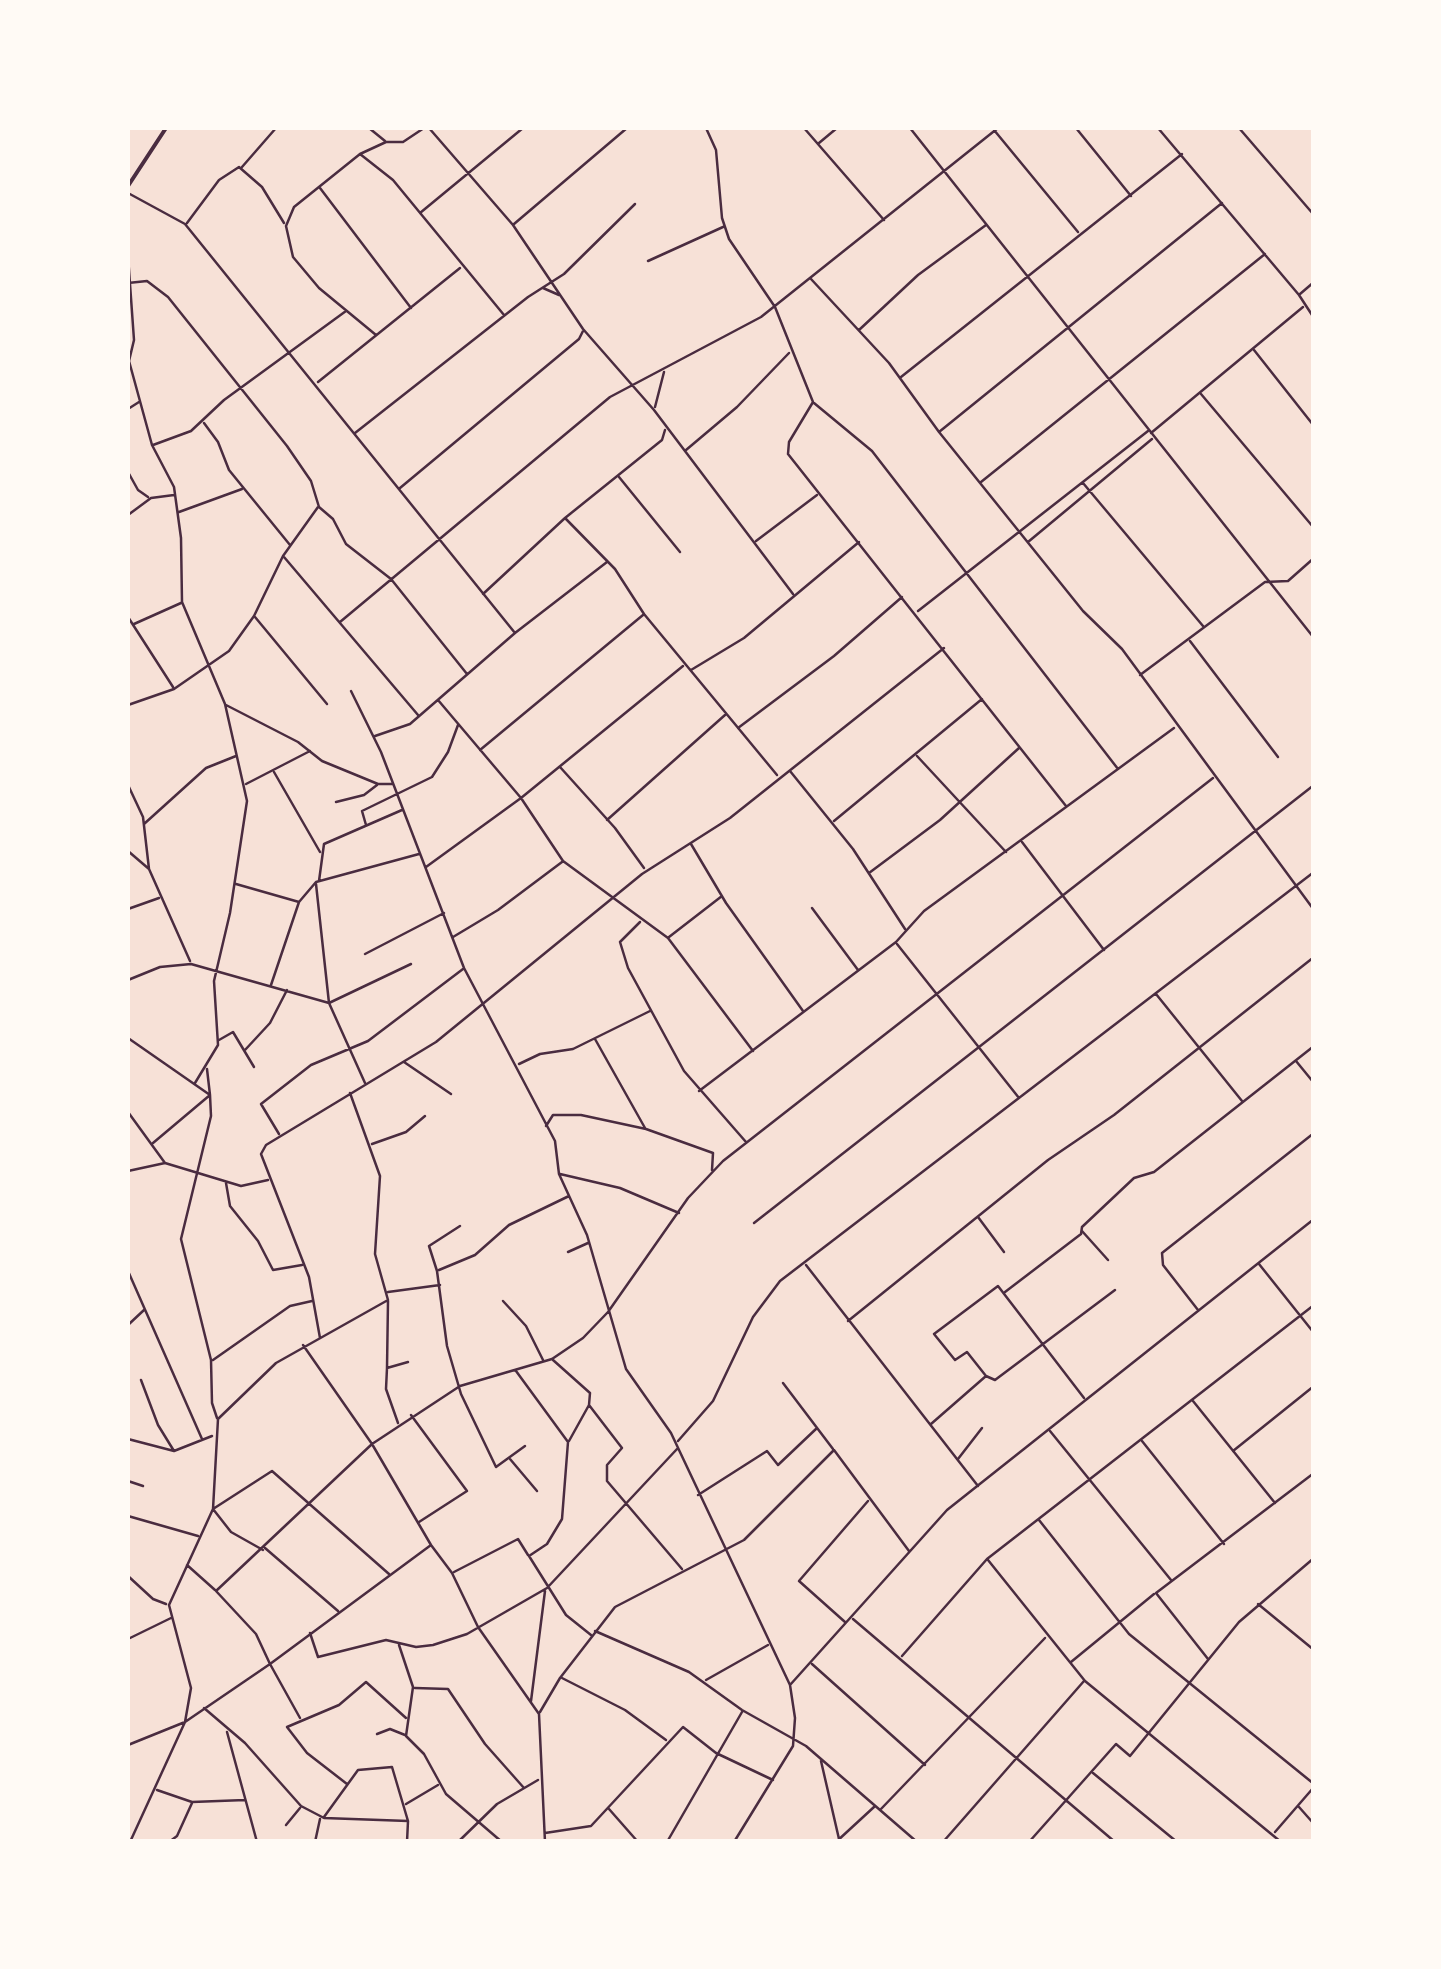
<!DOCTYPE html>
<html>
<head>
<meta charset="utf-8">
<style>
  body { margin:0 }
  #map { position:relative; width:1441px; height:1969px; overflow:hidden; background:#f7e1d7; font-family:Helvetica,sans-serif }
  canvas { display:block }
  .frame { position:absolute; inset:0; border:130px solid #fffaf5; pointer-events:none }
</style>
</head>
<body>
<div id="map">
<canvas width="1441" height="1969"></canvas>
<div class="frame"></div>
</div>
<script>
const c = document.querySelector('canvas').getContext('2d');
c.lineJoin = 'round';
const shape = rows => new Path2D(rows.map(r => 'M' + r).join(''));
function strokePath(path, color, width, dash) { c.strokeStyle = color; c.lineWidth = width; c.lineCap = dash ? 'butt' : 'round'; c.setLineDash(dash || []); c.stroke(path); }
strokePath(shape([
  [369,128,385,141],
  [429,128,513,225,583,329,654,410,793,594],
  [706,128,716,150,722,218,729,239,775,307,813,402,789,442,788,454,1066,806],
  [804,128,884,220],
  [910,128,1314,638],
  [1076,128,1131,196],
  [1158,128,1299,295,1314,318],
  [1239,128,1314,215],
  [994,130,1078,232],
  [819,143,837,128],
  [360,154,393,180,504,315],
  [242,167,276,128],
  [320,188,411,308],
  [128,193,185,224,515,633],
  [420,213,523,128],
  [187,223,219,180,239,167,262,187,284,223],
  [514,224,627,128],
  [128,256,134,340,129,361,152,445,174,487,181,538,182,602,225,704,247,801,230,913,214,981,218,1045,195,1083],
  [648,261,723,227],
  [811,279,889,363,939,432,1083,611,1122,649,1314,910],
  [128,283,147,281,168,297,287,446,311,481,319,507,333,519,346,544,391,579,467,674],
  [543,288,559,295],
  [1300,294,1314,282],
  [859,330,918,275,986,225],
  [376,335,319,288,293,257,286,226,294,207,360,154,386,142,403,142,424,128],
  [1254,350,1314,426],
  [901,377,1182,154],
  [318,382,460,268],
  [1201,394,1314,528],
  [814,403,872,451,1118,769],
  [655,407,664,372],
  [128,409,139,402],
  [204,423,218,442,229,470,290,545],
  [939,432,1222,203],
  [355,433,528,297,564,274,635,204],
  [1151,433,1303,307],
  [153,445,191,431,224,400,346,311],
  [686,450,737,407,789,353],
  [128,472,138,490,148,497],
  [619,477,680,552],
  [981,482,1265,254],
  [1083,483,1203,626],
  [400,488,579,339,583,331],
  [179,512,242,489],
  [128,515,151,498,174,495],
  [565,518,615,569,644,614,777,775],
  [756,541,817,495],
  [1028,542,1152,439],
  [284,557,418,715],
  [483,594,565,518,662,440,665,430],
  [918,611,1148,431],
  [128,617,173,687],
  [255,617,327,704],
  [340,622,610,397,761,317,998,128],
  [134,624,181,603],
  [1190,641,1278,757],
  [691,670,744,638,859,542],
  [1140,675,1265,582,1288,581,1314,558],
  [351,691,381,752,464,968,555,1141,559,1174,587,1235,626,1369,671,1433,790,1685,795,1718,793,1746,734,1842],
  [438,700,521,798,563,861,668,938,753,1051],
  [128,705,174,689,229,651,254,616,283,556,318,507],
  [226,705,298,742,322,761,378,784,393,784],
  [738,728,834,656,902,597],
  [375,736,410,724,515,633,607,562],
  [480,750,643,615],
  [917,756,1006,852],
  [560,767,615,828,644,868],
  [790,771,853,849,905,929],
  [274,772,320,852],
  [246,784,310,751],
  [128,785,143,817,149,869,190,961],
  [336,802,364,795,377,785],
  [607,820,725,715],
  [834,821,982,699],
  [144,824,206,768,236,756],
  [366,825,362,811,432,777,448,752,458,725],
  [1022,842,1104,950],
  [691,844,726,903,803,1011],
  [128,851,149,869],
  [426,867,521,798,683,666],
  [869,873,940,820,1019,748],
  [319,881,324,844,402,810],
  [236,884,299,902],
  [316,884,329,1003,411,964],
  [812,908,858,970],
  [128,909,159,898],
  [640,922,620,942,628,968,684,1071,746,1142],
  [453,937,498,910,562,862],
  [669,937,722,896],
  [897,944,1019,1098],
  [365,954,444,913],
  [128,980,160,967,191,964,329,1003,365,1083],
  [271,985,299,902,316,882,419,854],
  [1156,994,1242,1101],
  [128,1038,210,1095,211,1116,181,1239,211,1360,212,1403,217,1418],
  [595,1039,645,1128],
  [219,1040,233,1032,254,1067],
  [245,1050,270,1023,287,990],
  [1296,1061,1314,1083],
  [404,1062,451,1094],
  [519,1064,540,1054,573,1049,650,1011],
  [699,1091,896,942,924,911,1174,728],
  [128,1112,165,1163],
  [546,1126,553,1115,581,1115,646,1129,713,1153,712,1170],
  [279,1134,261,1104,311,1065,368,1041,463,969],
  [153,1143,210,1095,207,1069],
  [372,1144,406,1132,425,1116],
  [128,1171,165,1163,241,1186,268,1180],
  [560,1174,620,1188,679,1213],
  [226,1183,230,1206,258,1241,273,1270,302,1265],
  [978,1217,1004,1252],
  [754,1223,1314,785],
  [460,1226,429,1246,437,1271,447,1346,461,1394,496,1467,525,1446],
  [1082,1231,1108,1260],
  [568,1252,588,1243],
  [1259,1264,1314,1333],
  [806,1265,978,1486],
  [439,1270,475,1255,509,1225,569,1196],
  [128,1271,202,1439],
  [388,1292,440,1285],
  [1005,1292,1081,1234,1082,1227,1134,1178,1154,1172,1314,1046],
  [388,1301,387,1368,408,1362],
  [503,1301,526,1326,543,1360],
  [1198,1310,1163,1265,1162,1253,1314,1133],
  [848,1321,1048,1160,1114,1115,1314,957],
  [128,1325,144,1310],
  [320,1338,309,1277,261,1154,266,1145,436,1042,642,874,730,818,944,648],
  [303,1345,372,1444,431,1545,452,1573,478,1627,539,1714,545,1842],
  [213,1360,290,1306,312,1301],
  [553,1360,590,1393,589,1405,569,1441],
  [387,1368,386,1389,398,1423],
  [516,1371,568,1442,562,1519,547,1544,529,1556,566,1615,591,1635],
  [986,1376,967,1352,955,1360,934,1334,998,1286,1084,1398],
  [141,1380,158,1425,174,1451],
  [783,1383,833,1449],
  [1193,1401,1275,1503],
  [589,1405,622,1448,607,1465,607,1481,682,1569],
  [411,1415,467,1491,419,1522],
  [931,1424,986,1376,995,1380,1115,1290],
  [1050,1431,1171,1580],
  [128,1439,174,1451,212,1436],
  [678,1441,713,1401,753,1317,780,1281,1314,872],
  [1142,1441,1224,1544],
  [1233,1451,1314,1386],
  [510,1459,537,1491],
  [958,1459,982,1428],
  [128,1481,143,1486],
  [698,1495,767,1451,778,1465,817,1428],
  [128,1516,198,1536],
  [1039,1520,1129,1634,1314,1784],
  [265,1548,338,1611],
  [263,1550,231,1532,213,1509,272,1471,389,1574],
  [988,1560,1085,1681,1281,1842],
  [187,1565,215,1590],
  [454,1572,518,1539,528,1555],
  [128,1576,153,1599,166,1604],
  [1258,1604,1314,1650],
  [853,1619,1115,1842],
  [845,1622,799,1581,868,1501],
  [595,1631,689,1672,742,1710,806,1746,917,1842],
  [310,1633,318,1657,386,1640,416,1647,433,1645,467,1634,547,1588,677,1449],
  [128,1639,171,1618],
  [399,1645,413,1687,406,1736,424,1754,446,1794,502,1842],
  [902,1656,987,1559,1314,1305],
  [1208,1659,1156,1593,1314,1473],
  [1071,1662,1154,1594],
  [812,1664,925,1765],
  [562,1678,625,1710,666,1740],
  [706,1680,768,1645],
  [790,1685,947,1510,1314,1219],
  [415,1688,448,1689,485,1744,524,1788],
  [531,1701,545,1591],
  [204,1708,245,1743,301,1806,324,1818,408,1821],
  [540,1712,560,1678,615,1607,744,1540,834,1450,909,1551],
  [300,1718,270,1664,431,1545],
  [227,1732,257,1842],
  [377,1734,390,1729,405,1735],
  [128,1745,185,1722,270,1664,256,1634,216,1591,372,1444,460,1386,552,1359,583,1338,608,1312,688,1198,723,1161,1213,778],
  [821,1761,839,1839],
  [1093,1773,1177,1842],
  [347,1784,307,1753,287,1727,339,1705,366,1682,406,1718],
  [157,1790,192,1802,245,1800],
  [406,1804,438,1785],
  [1299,1807,1314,1824],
  [609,1809,638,1842],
  [881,1809,1045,1638],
  [324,1817,358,1770,392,1767,408,1821,407,1842],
  [286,1825,300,1808],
  [1275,1832,1314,1787],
  [545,1833,591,1826,683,1727,716,1753,773,1780],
  [130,1842,185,1722,191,1688,169,1605,213,1509,218,1419,276,1363,388,1300,375,1254,380,1176,350,1093],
  [169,1842,177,1836,192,1803],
  [315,1842,320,1819],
  [458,1842,497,1804,538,1780],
  [667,1842,742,1712],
  [836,1842,874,1807],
  [943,1842,1084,1681],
  [1029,1842,1116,1744,1130,1756,1239,1622,1314,1558]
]), '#4a2c40', 2.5);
strokePath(shape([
  [128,186,166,128]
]), '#4a2c40', 4);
</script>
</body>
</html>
